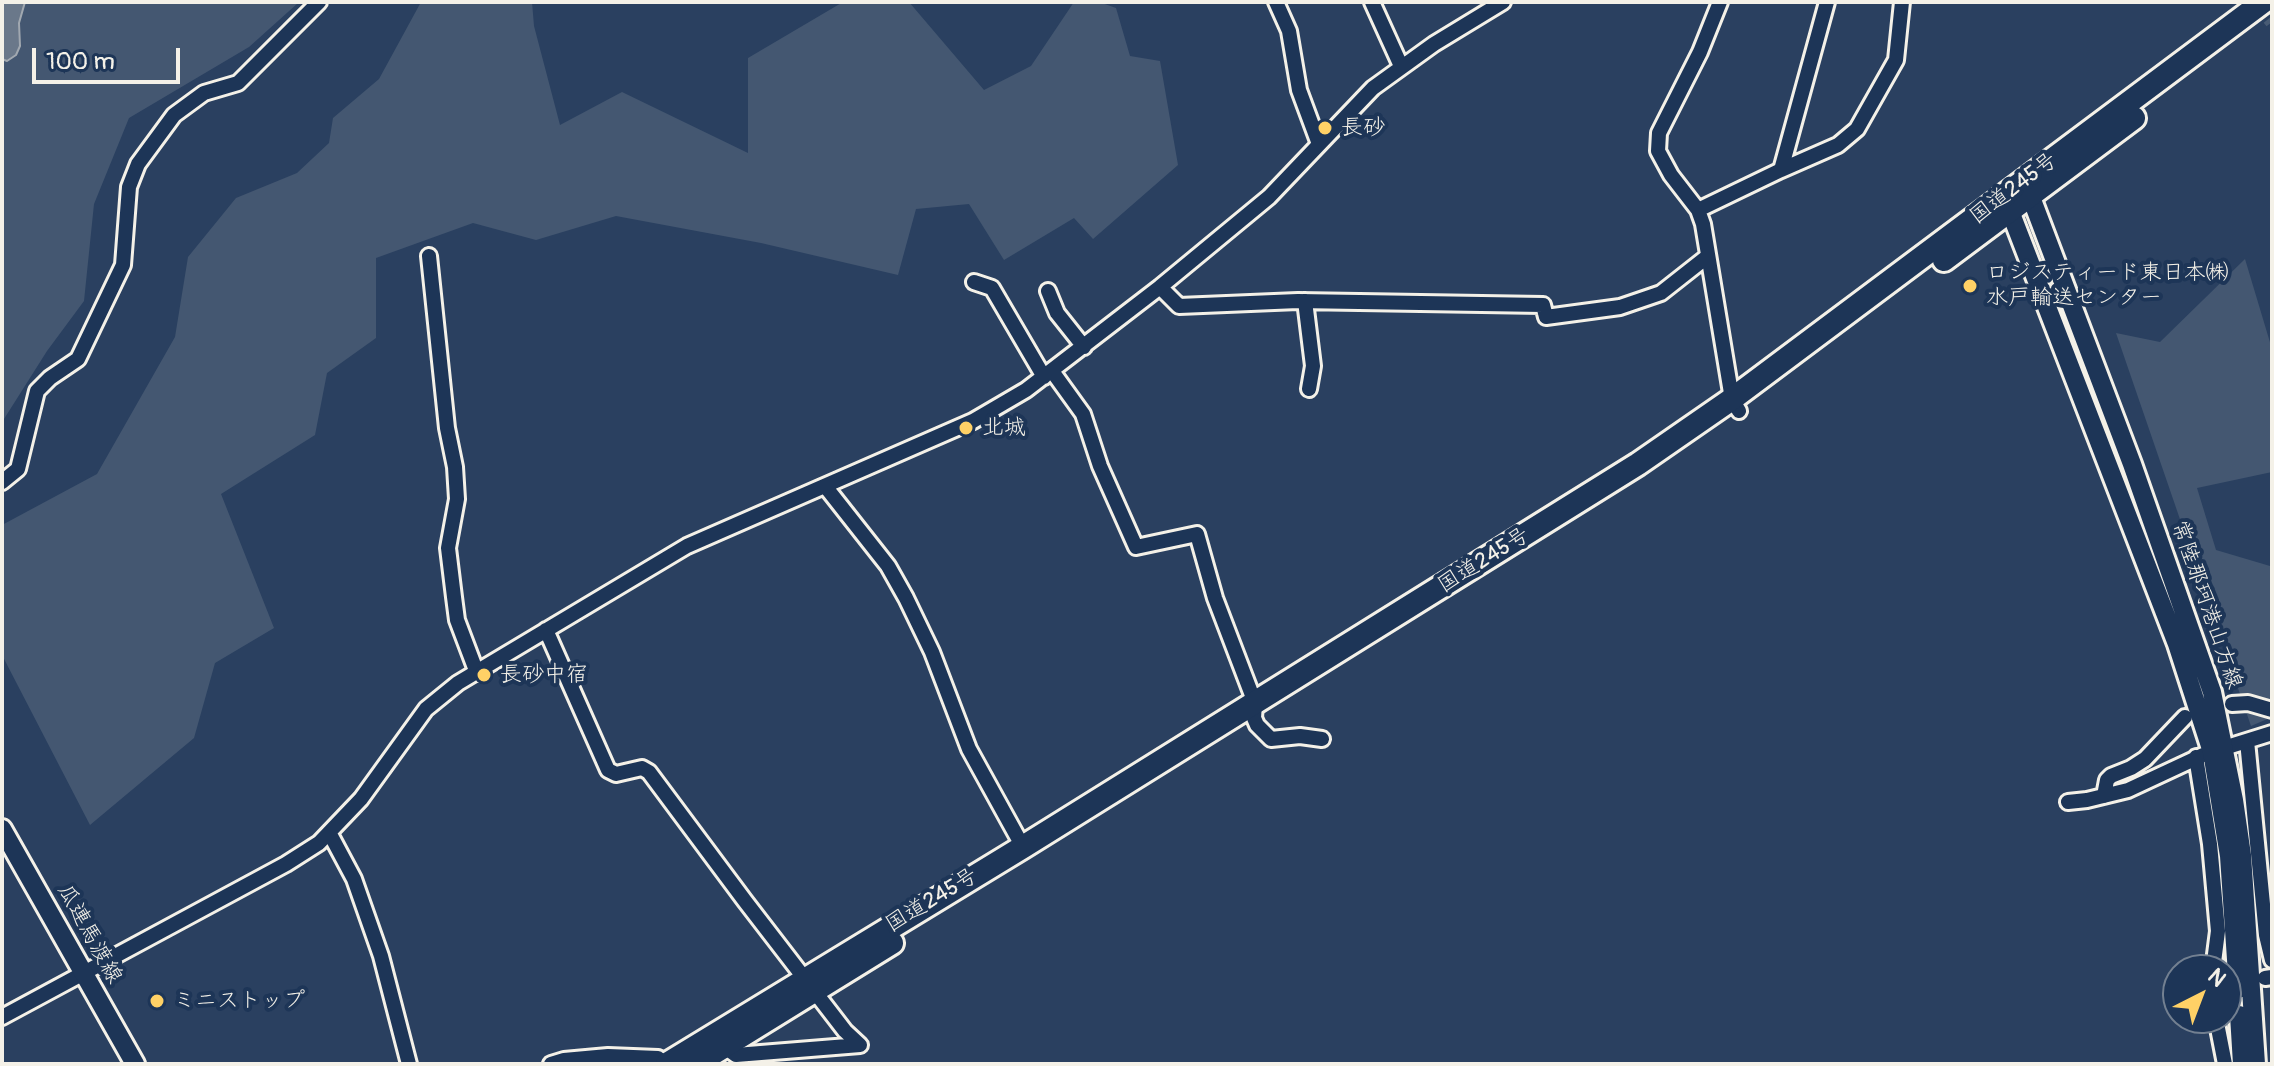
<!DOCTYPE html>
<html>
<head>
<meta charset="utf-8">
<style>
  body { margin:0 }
  #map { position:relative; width:2274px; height:1066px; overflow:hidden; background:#2a4060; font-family:Pangolin,sans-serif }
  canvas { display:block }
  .frame { position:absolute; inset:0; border:4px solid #f4f1e8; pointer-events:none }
  .north { position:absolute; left:2162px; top:954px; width:80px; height:80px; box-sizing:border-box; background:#1d3557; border:2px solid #738091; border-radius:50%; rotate:42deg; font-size:22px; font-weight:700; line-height:32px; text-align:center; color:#f4f1e8 }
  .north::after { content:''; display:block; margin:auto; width:28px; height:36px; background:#ffd166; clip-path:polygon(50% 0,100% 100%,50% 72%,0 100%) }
  .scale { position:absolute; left:32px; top:48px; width:148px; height:36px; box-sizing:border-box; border:4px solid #f4f1e8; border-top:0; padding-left:10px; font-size:24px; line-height:28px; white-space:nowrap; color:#f4f1e8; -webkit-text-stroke:6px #1d3557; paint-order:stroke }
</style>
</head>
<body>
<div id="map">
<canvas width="2274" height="1066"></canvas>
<div class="frame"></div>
<div class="north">N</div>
<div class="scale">100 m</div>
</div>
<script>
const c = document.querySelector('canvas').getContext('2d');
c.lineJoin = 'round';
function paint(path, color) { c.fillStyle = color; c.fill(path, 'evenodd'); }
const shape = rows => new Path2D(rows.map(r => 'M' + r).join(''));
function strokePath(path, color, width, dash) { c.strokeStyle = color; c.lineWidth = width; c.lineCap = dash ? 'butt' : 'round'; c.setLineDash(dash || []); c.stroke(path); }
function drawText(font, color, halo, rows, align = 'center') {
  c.font = font + ' Pangolin,"Klee One",sans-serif'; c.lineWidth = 8; c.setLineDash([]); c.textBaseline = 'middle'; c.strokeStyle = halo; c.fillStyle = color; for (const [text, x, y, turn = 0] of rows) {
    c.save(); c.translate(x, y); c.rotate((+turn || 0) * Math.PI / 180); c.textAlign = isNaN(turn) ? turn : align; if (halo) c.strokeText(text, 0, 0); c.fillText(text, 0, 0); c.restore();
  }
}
paint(shape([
  [2,2,298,3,249,47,129,118,94,204,84,301,47,351,4,419,2,430],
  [421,2,532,2,534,26,560,125,622,92,748,153,748,58,843,2,909,2,984,90,1031,66,1074,2,1099,2,1116,8,1130,56,1160,61,1178,165,1093,239,1074,218,1004,260,969,204,916,209,898,275,761,243,616,216,536,240,473,223,376,258,376,338,327,373,315,435,221,494,274,628,215,663,194,738,90,825,2,655,2,525,97,474,175,337,188,257,236,198,297,173,329,143,333,118,379,79],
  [2245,259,2272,349,2272,472,2197,488,2216,550,2270,566,2272,573,2272,717,2251,726,2116,333,2160,342]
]), '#445771');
const water = shape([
  [2,2,25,2,19,23,20,46,16,55,7,61,2,59,2,2]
]);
paint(water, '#6a788a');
strokePath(water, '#a1a8b0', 2);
strokePath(shape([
  [2256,2,2272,22]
]), '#485b74', 14, [14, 7]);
const minor = shape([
  [1276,2,1289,31,1299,90,1319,144],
  [1372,2,1401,66],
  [1720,2,1700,52,1659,133,1658,151,1671,175,1698,210,1703,224,1732,399,1739,411],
  [1781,170,1838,145,1857,129,1896,60,1902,2],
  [1698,210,1781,170,1827,2],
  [429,256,447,428,455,467,457,499,448,548,454,597,457,620,477,673],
  [974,282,992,288,1044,377],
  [1160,287,1179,306,1298,301,1543,305,1546,317,1620,307,1661,293,1708,256],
  [1048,291,1057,313,1084,347],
  [1305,301,1313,366,1309,389],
  [1052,371,1083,414,1100,466,1136,547,1197,534,1215,598,1255,703,1254,718,1257,725,1271,739,1300,736,1322,739],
  [2,482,18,469,37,391,50,378,78,359,123,265,129,187,138,164,174,115,204,93,238,83,319,2],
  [825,486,888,566,906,598,932,652,969,749,1023,847],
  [546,630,608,770,616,774,642,768,649,772,745,901,845,1031,860,1045],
  [2232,704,2248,703,2272,710],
  [2247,741,2266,935,2272,960],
  [2224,748,2272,733],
  [2196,757,2210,844,2218,931,2213,970],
  [2104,796,2107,780,2111,776,2131,768,2145,759,2185,717],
  [2068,802,2087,800,2128,790,2203,755],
  [330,834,354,879,381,956,409,1064],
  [2265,978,2272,977],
  [2,1017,286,864,319,843,361,799,426,709,458,683,687,546,973,421,1026,390,1160,287,1269,197,1373,88,1434,44,1503,2],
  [2216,1018,2225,1064],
  [725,1047,736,1055,860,1045],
  [551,1064,564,1060,608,1056,658,1058,663,1064]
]);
const major = shape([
  [2026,184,2132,464,2212,692,2234,800,2242,855,2256,1064],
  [2005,198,2177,644,2212,752,2229,856,2238,989],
  [2,829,135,1064],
  [2239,1015,2242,1064]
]);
const highway = shape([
  [1944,260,2134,118],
  [667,1064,1023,847,1638,464,1732,399,2263,2],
  [696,1064,892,943]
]);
strokePath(minor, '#f4f1e8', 20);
strokePath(major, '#f4f1e8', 24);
strokePath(highway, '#f4f1e8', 28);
strokePath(minor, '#1d3557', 14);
strokePath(major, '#1d3557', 18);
strokePath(highway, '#1d3557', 22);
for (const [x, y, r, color] of [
  [1325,128,8,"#ffd166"],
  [1970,286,8,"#ffd166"],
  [966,428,8,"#ffd166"],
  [484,675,8,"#ffd166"],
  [157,1001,8,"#ffd166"]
]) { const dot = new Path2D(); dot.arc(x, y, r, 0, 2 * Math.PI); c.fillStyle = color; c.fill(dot); strokePath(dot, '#1d3557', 3); }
drawText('22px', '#f4f1e8', '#1d3557', [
  ["長砂",1341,128],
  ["ロジスティード東日本㈱",1986,273],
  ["水戸輸送センター",1986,298],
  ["北城",982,428],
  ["長砂中宿",500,675],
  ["ミニストップ",173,1001]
], 'left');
drawText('22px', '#f4f1e8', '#1d3557', [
  ["国道245号",2014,189,-37],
  ["国道245号",1484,561,-32],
  ["常陸那珂港山方線",2206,605,71],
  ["国道245号",932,901,-31],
  ["瓜連馬渡線",89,934,61]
]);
</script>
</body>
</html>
